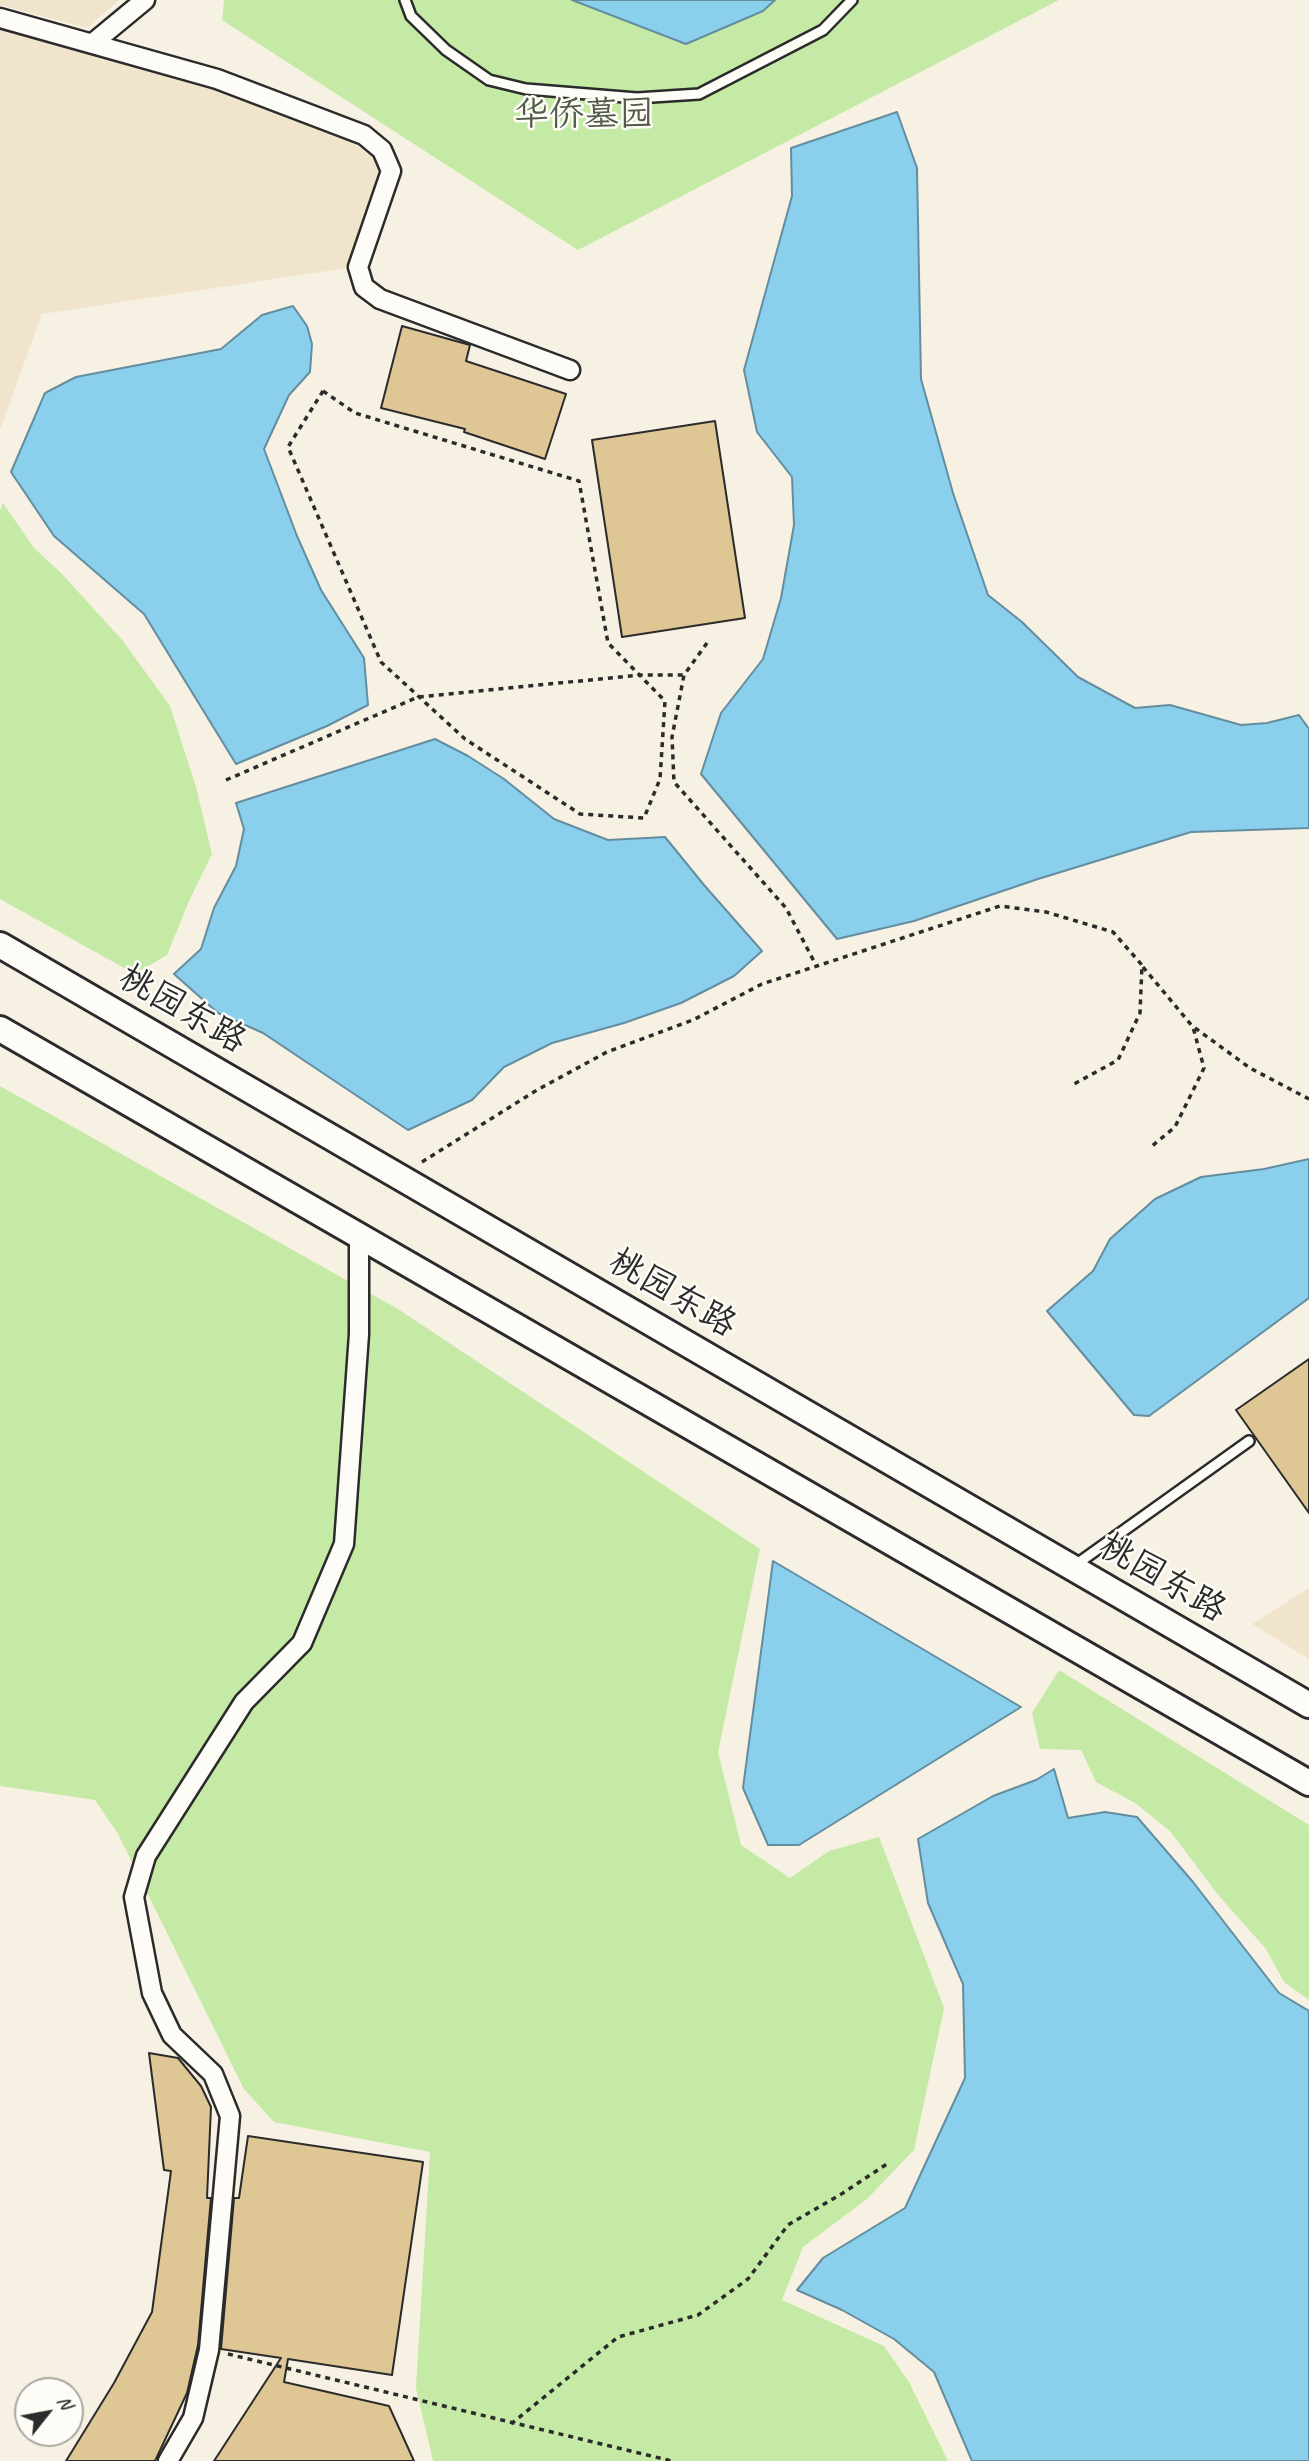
<!DOCTYPE html>
<html>
<head>
<meta charset="utf-8">
<style>
  body { margin:0 }
  #map { position:relative; width:1309px; height:2461px; overflow:hidden; background:#f7f1e3; font-family:Caveat,sans-serif }
  canvas { display:block }
  .north { position:absolute; left:14px; top:2377px; width:70px; height:70px; box-sizing:border-box; background:#fdfcf7; border:2px solid #a9a8a5; border-radius:50%; rotate:59deg; font-size:19px; font-weight:700; line-height:28px; text-align:center; color:#2b2b2b }
  .north::after { content:''; display:block; margin:auto; width:24px; height:32px; background:#2b2b2b; clip-path:polygon(50% 0,100% 100%,50% 72%,0 100%) }
</style>
</head>
<body>
<div id="map">
<canvas width="1309" height="2461"></canvas>
<div class="north">N</div>
</div>
<script>
const c = document.querySelector('canvas').getContext('2d');
c.lineJoin = 'round';
function paint(path, color) { c.fillStyle = color; c.fill(path, 'evenodd'); }
const shape = rows => new Path2D(rows.map(r => 'M' + r).join(''));
function strokePath(path, color, width, dash) { c.strokeStyle = color; c.lineWidth = width; c.lineCap = dash ? 'butt' : 'round'; c.setLineDash(dash || []); c.stroke(path); }
function drawText(font, color, halo, rows, align = 'center') {
  c.font = font + ' Caveat,"LXGW WenKai TC",sans-serif'; c.lineWidth = 5; c.setLineDash([]); c.textBaseline = 'middle'; c.strokeStyle = halo; c.fillStyle = color; for (const [text, x, y, turn = 0] of rows) {
    c.save(); c.translate(x, y); c.rotate((+turn || 0) * Math.PI / 180); c.textAlign = isNaN(turn) ? turn : align; if (halo) c.strokeText(text, 0, 0); c.fillText(text, 0, 0); c.restore();
  }
}
paint(shape([
  [0,0,119,0,87,28,0,5],
  [0,27,90,50,213,86,371,148,382,169,347,268,42,314,0,430],
  [1309,1588,1309,1659,1252,1624]
]), '#f0e4cc');
paint(shape([
  [224,0,1059,0,578,250,222,20],
  [3,503,34,548,62,574,123,641,170,706,196,787,212,854,189,901,167,955,135,974,0,899,0,510],
  [0,1086,398,1309,760,1549,718,1752,741,1845,790,1878,829,1851,879,1837,944,2008,914,2150,867,2199,803,2247,782,2300,884,2346,909,2382,948,2461,433,2461,416,2388,430,2152,274,2122,244,2089,118,1834,95,1800,0,1786],
  [1059,1670,1309,1825,1309,2000,1284,1982,1266,1949,1219,1896,1170,1831,1135,1803,1096,1782,1081,1750,1040,1749,1032,1713]
]), '#c5eaa5');
const water = shape([
  [572,0,775,0,763,11,686,44,572,0],
  [897,112,917,168,921,379,953,493,988,595,1022,622,1078,677,1135,708,1170,705,1241,725,1267,723,1299,715,1309,729,1309,828,1191,832,1038,879,914,921,837,939,701,774,721,713,763,659,781,598,794,525,792,477,757,432,744,370,792,196,791,148,897,112],
  [293,306,307,326,312,344,310,372,289,395,264,449,297,536,321,590,364,658,368,705,327,726,236,764,144,614,54,536,11,472,45,393,76,377,221,349,262,315,293,306],
  [435,739,468,756,504,779,554,819,608,840,665,837,704,885,762,951,734,976,681,1003,624,1023,552,1043,504,1067,472,1100,408,1130,263,1033,218,1013,174,974,201,949,214,908,236,866,244,829,236,803,435,739],
  [1309,1159,1309,1298,1149,1416,1134,1415,1047,1311,1093,1271,1110,1239,1155,1199,1201,1177,1264,1169,1309,1159],
  [773,1561,1021,1707,799,1845,768,1845,743,1788,773,1561],
  [1054,1769,1068,1818,1105,1812,1137,1817,1193,1882,1279,1993,1309,2011,1309,2461,972,2461,934,2372,894,2339,842,2310,797,2290,823,2258,905,2208,965,2078,963,1984,928,1903,918,1839,993,1796,1036,1780,1054,1769]
]);
paint(water, '#8acfec');
strokePath(water, '#648d9f', 2);
const building = shape([
  [402,326,470,345,466,361,566,394,545,459,464,432,465,429,381,408,402,326],
  [715,421,745,618,622,637,592,440,715,421],
  [1309,1359,1309,1513,1236,1410,1309,1359],
  [149,2053,178,2058,201,2086,211,2107,207,2198,211,2198,198,2345,187,2393,155,2461,66,2461,114,2383,152,2312,171,2171,164,2170,149,2053],
  [248,2136,423,2162,392,2375,288,2359,284,2382,389,2406,414,2461,214,2461,281,2358,221,2349,234,2198,239,2198,248,2136]
]);
paint(building, '#dec695');
strokePath(building, '#2b2b2b', 2);
const service = shape([
  [405,0,411,16,446,50,489,80,526,89,637,98,699,94,823,30,852,0],
  [1074,1566,1249,1441]
]);
const minor = shape([
  [0,18,217,79,364,135,382,150,391,171,358,267,364,287,380,299,570,370],
  [93,43,145,0],
  [168,2461,193,2418,209,2350,230,2116,213,2074,172,2035,152,1993,134,1897,146,1856,244,1702,302,1643,344,1544,359,1334,359,1235]
]);
const secondary = shape([
  [0,945,1309,1705],
  [0,1029,1309,1783]
]);
strokePath(service, '#2b2b2b', 14);
strokePath(minor, '#2b2b2b', 23);
strokePath(secondary, '#2b2b2b', 30);
strokePath(shape([
  [323,391,355,413,579,481,608,643,665,701,660,779,644,818,580,814,465,739,381,662,288,447,323,391],
  [707,643,684,675,672,737,674,782,786,908,817,967],
  [226,780,418,697,640,675,684,675],
  [1143,967,1193,1027,1204,1068,1175,1127,1152,1146],
  [1195,1028,1250,1068,1309,1099],
  [422,1162,537,1090,607,1052,693,1020,762,984,1000,906,1046,912,1113,932,1142,965,1140,1013,1118,1060,1074,1084],
  [228,2354,672,2461],
  [511,2424,618,2337,698,2315,748,2279,788,2225,843,2193,890,2162]
]), '#2b2b2b', 3.5, [5, 5]);
strokePath(service, '#fdfcf7', 9);
strokePath(minor, '#fdfcf7', 18);
strokePath(secondary, '#fdfcf7', 24);
drawText('35px', '#525b4a', '#fdfcf7', [
  ["华侨墓园",584,116]
]);
drawText('35px', '#2b2b2b', '#fdfcf7', [
  ["桃园东路",182,1010,30],
  ["桃园东路",672,1294,30],
  ["桃园东路",1162,1579,30]
]);
</script>
</body>
</html>
